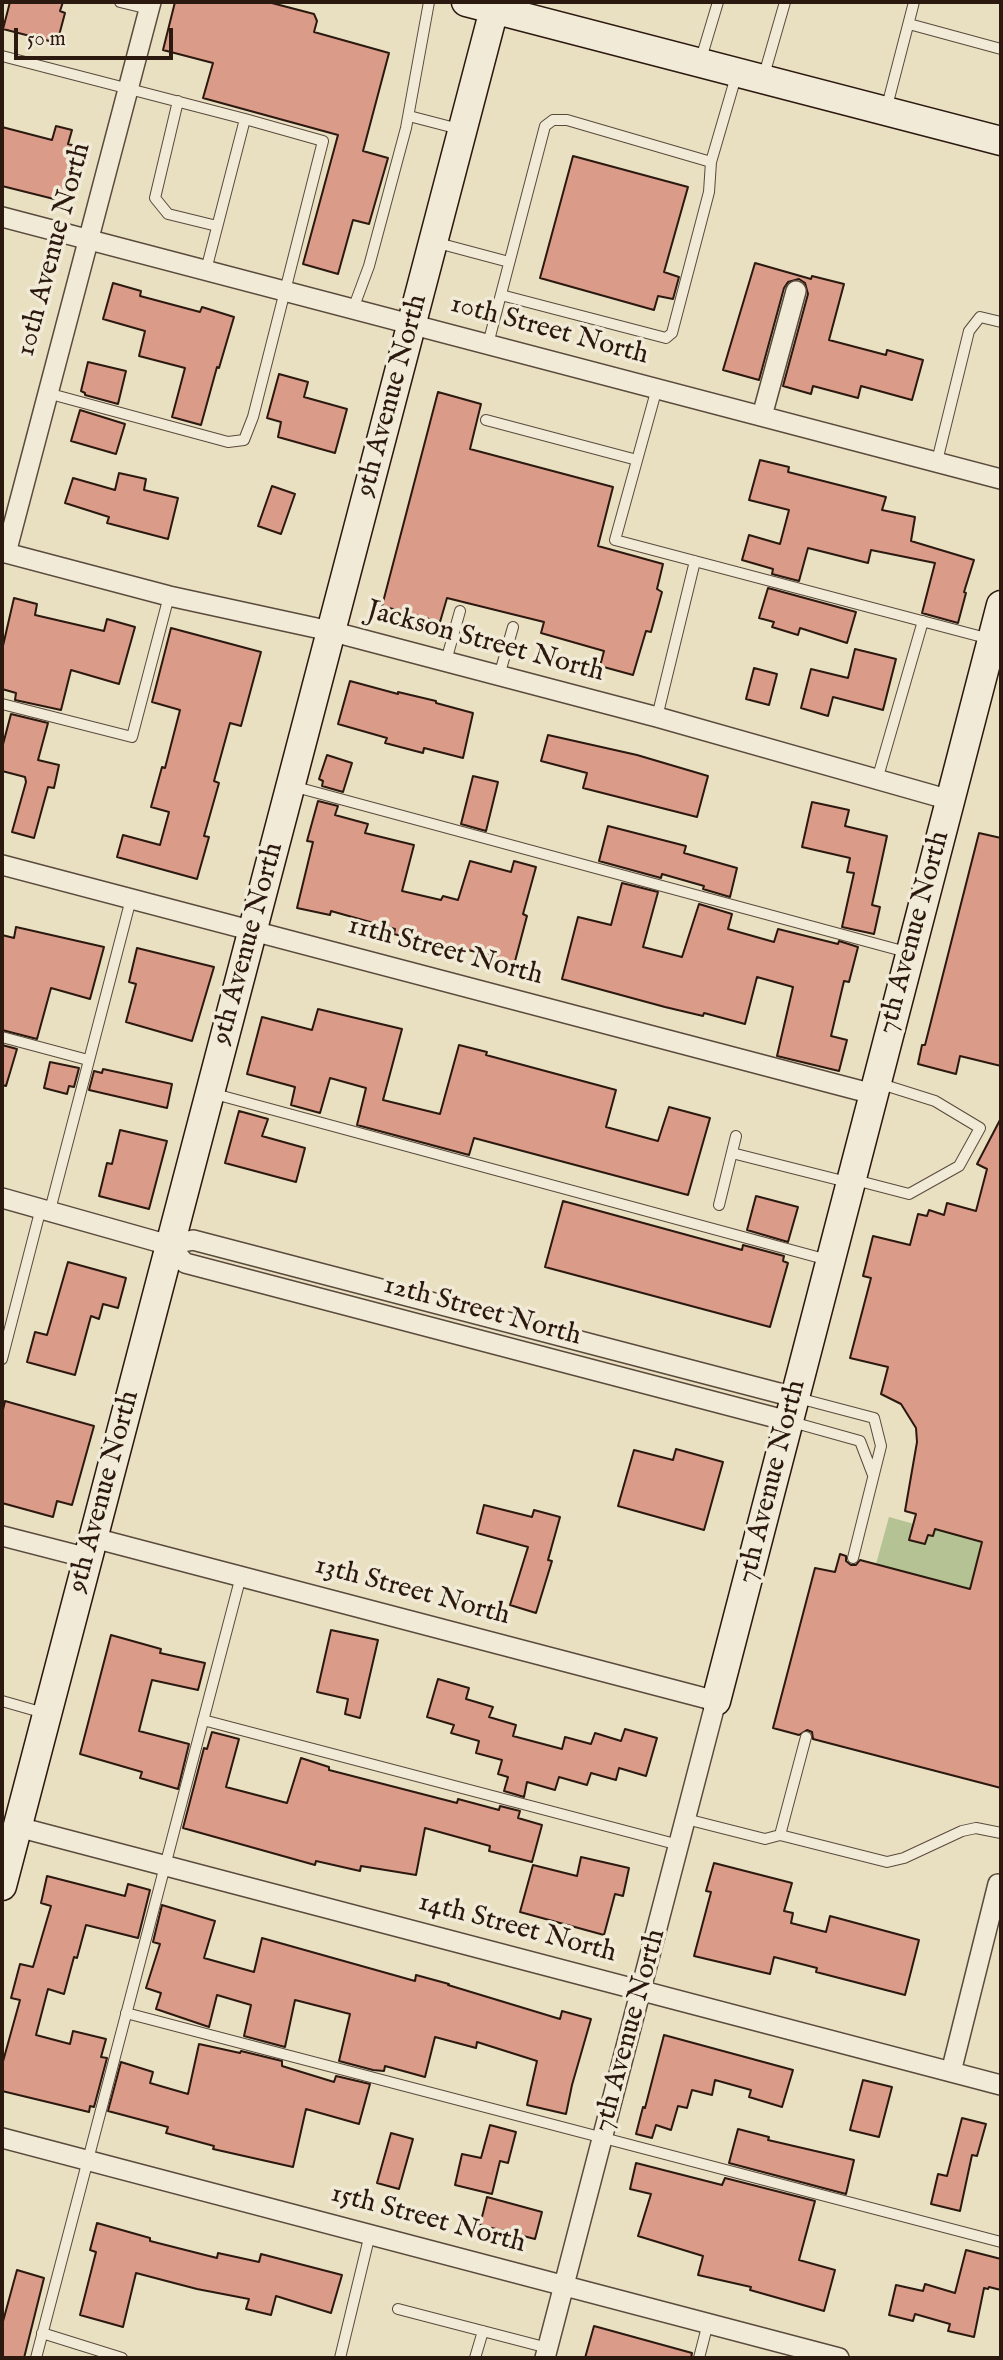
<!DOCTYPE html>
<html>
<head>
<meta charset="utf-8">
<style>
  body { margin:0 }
  #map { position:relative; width:1003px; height:2360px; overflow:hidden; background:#e9dfc1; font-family:"IM FELL English",serif }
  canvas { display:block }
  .frame { position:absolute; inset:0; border:4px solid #2b180f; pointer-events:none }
  .scale { position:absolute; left:14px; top:28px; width:159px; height:32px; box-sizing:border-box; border:4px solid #2b180f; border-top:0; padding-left:9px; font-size:21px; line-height:24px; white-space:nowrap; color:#2b180f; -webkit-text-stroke:5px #f1ead7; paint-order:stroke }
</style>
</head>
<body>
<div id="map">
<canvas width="1003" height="2360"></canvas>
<div class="frame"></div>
<div class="scale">50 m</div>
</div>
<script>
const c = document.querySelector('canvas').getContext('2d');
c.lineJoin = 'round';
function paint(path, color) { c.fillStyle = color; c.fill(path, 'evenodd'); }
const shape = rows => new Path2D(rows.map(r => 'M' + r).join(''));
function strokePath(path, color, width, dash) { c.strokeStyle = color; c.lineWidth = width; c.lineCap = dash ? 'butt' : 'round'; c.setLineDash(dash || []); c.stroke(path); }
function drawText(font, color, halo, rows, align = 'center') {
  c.font = font + ' "IM FELL English",serif'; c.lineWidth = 7; c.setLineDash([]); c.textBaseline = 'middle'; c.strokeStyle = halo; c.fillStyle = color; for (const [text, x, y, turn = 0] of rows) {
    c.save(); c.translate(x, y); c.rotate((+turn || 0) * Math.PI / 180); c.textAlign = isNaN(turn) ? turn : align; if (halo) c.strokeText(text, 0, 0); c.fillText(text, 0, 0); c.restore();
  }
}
paint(shape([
  [889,1517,914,1524,925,1544,927,1535,933,1536,935,1529,982,1542,970,1589,876,1564]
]), '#b5c294');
const building = shape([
  [10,2,63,2,60,11,65,13,57,43,3,29,10,2],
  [175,2,268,2,314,14,317,21,314,32,389,53,363,151,388,158,369,224,353,220,338,274,303,264,338,135,203,98,213,63,163,50,175,2],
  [56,126,72,130,68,144,84,148,70,203,2,186,2,127,52,140,56,126],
  [573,156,688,187,664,272,679,277,673,299,658,296,654,310,540,278,573,156],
  [755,263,811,279,812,276,844,284,829,340,886,355,887,350,923,360,912,400,861,386,858,398,813,386,811,394,783,386,808,294,805,283,799,279,788,282,784,288,759,380,723,370,755,263],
  [113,283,141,291,140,296,200,312,202,307,234,317,219,368,217,367,201,425,172,417,185,368,139,356,145,331,103,319,113,283],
  [88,362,126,371,118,404,85,395,85,393,81,391,88,362],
  [279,374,308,382,304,397,347,409,335,453,278,437,281,422,267,418,279,374],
  [438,392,481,404,470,449,613,487,598,546,663,564,657,589,662,592,651,632,646,631,633,675,600,666,604,651,541,633,544,622,447,598,440,622,382,606,438,392],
  [80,410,125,424,116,454,71,441,80,410],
  [760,460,789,467,788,472,886,497,882,510,915,517,911,541,974,560,964,592,966,593,958,623,922,613,935,563,871,550,868,563,808,548,799,581,772,574,773,569,742,560,749,535,780,544,789,510,749,500,760,460],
  [119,473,146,479,144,490,178,498,168,539,107,523,109,517,65,503,73,478,115,490,119,473],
  [272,486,295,494,281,534,258,526,272,486],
  [768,588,856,612,847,643,800,628,798,635,772,627,774,622,759,618,768,588],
  [14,598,37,604,35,615,104,631,107,619,135,627,119,684,71,670,61,710,15,700,16,693,2,689,2,650,14,598],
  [171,628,261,652,241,726,230,723,214,781,219,783,204,836,209,837,197,879,117,857,123,835,160,845,169,812,151,807,162,767,165,768,180,710,152,702,171,628],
  [855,649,896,659,883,710,833,697,828,716,801,708,811,669,848,678,855,649],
  [754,668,777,674,769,705,746,699,754,668],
  [350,681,398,694,398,692,436,701,436,703,473,713,463,758,424,748,423,753,385,743,387,738,338,724,350,681],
  [11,714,48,723,38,760,59,765,54,788,48,787,34,838,12,832,26,782,25,777,2,771,2,748,11,714],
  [548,735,637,755,708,776,697,817,583,788,587,773,541,761,548,735],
  [327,755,352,763,343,792,322,786,323,781,319,779,327,755],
  [473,776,498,782,486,831,461,824,473,776],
  [318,801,338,806,335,815,368,824,365,833,414,845,402,891,441,900,443,896,458,900,470,861,511,872,514,861,536,867,523,914,527,916,514,965,488,958,489,955,421,939,421,941,394,934,395,929,331,911,330,915,297,908,313,842,307,841,318,801],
  [812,802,849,810,845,826,887,836,872,905,880,907,874,934,842,927,854,873,847,872,850,858,802,847,812,802],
  [608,826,686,846,684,853,737,868,730,897,703,889,704,886,662,874,661,878,599,861,608,826],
  [979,833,1001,838,1001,1066,960,1056,956,1074,918,1064,922,1045,925,1045,979,833],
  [622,883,658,892,643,947,682,957,699,904,732,914,728,929,774,942,778,929,838,944,839,941,858,947,849,982,844,981,831,1036,847,1040,839,1071,777,1056,793,987,757,977,745,1024,704,1013,703,1016,665,1007,562,979,578,917,611,925,622,883],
  [16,927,104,947,90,999,51,988,37,1039,2,1030,2,935,14,938,16,927],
  [137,948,214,967,192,1041,126,1022,136,984,129,982,137,948],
  [318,1009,402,1029,383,1100,440,1114,459,1045,487,1052,486,1055,616,1090,606,1127,658,1141,669,1107,710,1118,688,1195,474,1138,469,1155,357,1125,366,1088,330,1078,320,1113,291,1105,295,1087,247,1074,262,1017,312,1030,318,1009],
  [2,1045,17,1049,6,1086,2,1085,2,1045],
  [50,1062,79,1068,74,1087,69,1086,67,1094,44,1088,50,1062],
  [103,1069,172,1084,167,1108,89,1090,94,1071,102,1073,103,1069],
  [239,1111,268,1119,262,1136,305,1148,296,1182,225,1163,239,1111],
  [1001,1118,1001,1788,813,1739,812,1732,807,1730,799,1735,773,1728,815,1568,835,1572,840,1554,846,1556,846,1561,851,1565,856,1565,860,1560,970,1589,982,1542,935,1529,933,1536,928,1535,925,1544,909,1540,916,1514,905,1511,917,1442,916,1428,901,1404,881,1394,888,1367,850,1358,871,1278,863,1276,873,1236,910,1245,918,1214,927,1216,929,1210,944,1215,947,1203,976,1211,987,1169,977,1164,1001,1118],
  [120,1130,167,1141,149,1209,99,1196,107,1163,112,1164,120,1130],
  [756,1196,798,1207,788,1242,747,1230,756,1196],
  [563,1201,742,1250,743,1245,784,1256,783,1261,788,1263,770,1327,545,1267,563,1201],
  [68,1262,126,1278,118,1308,103,1304,99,1319,91,1316,75,1375,27,1362,35,1332,47,1335,68,1262],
  [5,1401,94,1426,72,1505,57,1501,53,1517,2,1503,2,1414,5,1401],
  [676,1449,723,1462,704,1530,618,1506,634,1450,673,1460,676,1449],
  [484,1505,532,1517,534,1510,560,1517,548,1560,552,1561,536,1613,510,1605,528,1547,477,1533,484,1505],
  [331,1630,378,1640,360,1718,345,1714,348,1699,317,1692,331,1630],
  [111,1635,161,1649,160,1653,205,1663,198,1690,152,1680,139,1731,189,1744,178,1789,140,1778,142,1772,80,1754,111,1635],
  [438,1679,469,1688,466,1699,493,1707,489,1717,516,1725,513,1736,562,1749,565,1737,591,1744,595,1733,621,1741,625,1729,657,1738,646,1776,619,1768,616,1780,591,1773,587,1785,559,1777,555,1790,527,1782,524,1797,504,1791,508,1777,498,1774,502,1760,476,1753,479,1741,451,1733,454,1725,427,1717,438,1679],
  [212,1732,239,1739,226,1787,287,1803,301,1758,329,1767,329,1770,457,1803,458,1799,499,1810,500,1806,520,1811,518,1818,542,1825,532,1862,489,1851,490,1846,425,1828,416,1875,361,1866,360,1871,316,1861,315,1865,183,1828,204,1748,207,1749,212,1732],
  [581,1857,629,1868,623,1896,615,1894,604,1935,520,1912,533,1865,577,1876,581,1857],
  [714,1863,792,1883,784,1911,793,1913,791,1923,826,1932,830,1916,919,1940,905,1995,816,1972,817,1968,774,1957,770,1974,694,1956,711,1892,706,1891,714,1863],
  [47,1876,125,1896,128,1884,150,1890,138,1938,86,1925,77,1958,74,1957,64,1994,48,1989,36,2035,70,2044,73,2031,106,2039,101,2057,107,2058,94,2107,90,2106,89,2112,2,2091,2,2065,20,2000,11,1998,20,1964,33,1967,51,1906,41,1903,47,1876],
  [162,1905,215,1921,204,1958,254,1972,262,1938,415,1981,416,1975,449,1984,448,1985,560,2019,562,2011,591,2019,572,2085,566,2114,527,2105,537,2061,477,2042,476,2048,435,2037,425,2077,385,2066,384,2071,373,2070,339,2061,350,2014,295,2000,285,2047,244,2036,251,2005,217,1995,209,2027,156,2009,161,1993,146,1988,160,1944,153,1942,162,1905],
  [664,2035,793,2070,782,2107,749,2097,751,2090,715,2080,712,2095,692,2090,687,2108,678,2106,671,2130,656,2125,652,2138,636,2134,643,2107,645,2108,664,2035],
  [199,2044,240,2053,241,2051,282,2061,282,2066,334,2082,336,2076,370,2084,359,2124,306,2109,293,2167,213,2149,214,2146,166,2133,168,2127,108,2111,121,2062,153,2072,150,2083,188,2094,199,2044],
  [863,2080,892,2087,879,2137,850,2130,863,2080],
  [962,2118,986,2124,977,2156,972,2155,960,2211,931,2204,938,2174,947,2176,962,2118],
  [490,2125,516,2132,508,2163,500,2161,492,2194,455,2185,462,2154,481,2158,490,2125],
  [738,2129,769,2137,768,2140,854,2160,846,2194,729,2163,738,2129],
  [391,2133,413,2139,399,2189,377,2183,391,2133],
  [636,2163,722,2185,725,2178,815,2201,799,2260,835,2270,824,2311,750,2290,751,2287,698,2275,703,2256,638,2236,651,2194,630,2189,636,2163],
  [487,2197,542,2212,535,2239,480,2225,487,2197],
  [97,2223,150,2238,150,2241,217,2258,218,2253,259,2262,261,2254,342,2275,331,2313,276,2296,271,2315,246,2309,249,2299,197,2289,136,2273,123,2327,80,2315,96,2252,90,2250,97,2223],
  [966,2250,1001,2259,1001,2290,989,2287,988,2289,984,2288,974,2337,948,2331,950,2324,915,2314,913,2321,889,2315,896,2285,923,2291,925,2284,955,2293,966,2250],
  [17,2270,44,2278,24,2358,2,2358,2,2325,17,2270],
  [594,2326,692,2353,691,2358,585,2358,594,2326]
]);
paint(building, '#da9c89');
strokePath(building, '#2b180f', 2);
const lane = shape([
  [120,2,149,9],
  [909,24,1001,49],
  [2,56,245,119,206,270],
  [700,62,718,2],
  [764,75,785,2],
  [178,101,155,198,168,214,217,226],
  [886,110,914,2],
  [409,116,459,129],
  [434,242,509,262],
  [501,295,666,338,672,333,709,192,711,162,737,73],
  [353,309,369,266,406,128,429,2],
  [488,344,545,126,553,120,567,120,711,162],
  [657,388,615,540,990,639],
  [47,393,228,442,244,440,253,417,323,141,245,119],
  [486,420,637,460],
  [937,461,969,331,980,317,1001,322],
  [446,661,460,611],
  [499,676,513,627],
  [2,704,132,737,169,596],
  [657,717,695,561],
  [877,780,923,621],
  [292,786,910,953],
  [2,1037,88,1060],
  [211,1093,828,1260],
  [732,1153,847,1182],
  [855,1180,909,1194,959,1166,980,1128,935,1101,878,1083],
  [719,1205,736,1136],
  [50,1210,131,899],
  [2,1359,41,1208],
  [798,1398,874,1418,881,1446,853,1558],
  [792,1422,860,1441,873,1475],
  [2,1701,44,1713],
  [203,1720,679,1845],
  [806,1737,780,1835,887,1862,904,1858,962,1831,976,1828,1001,1833],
  [686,1819,765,1839,780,1835],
  [126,2013,1001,2242],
  [398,2309,548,2348],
  [42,2333,122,2358],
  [36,2358,241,1576],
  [340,2358,370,2234],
  [475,2358,483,2331],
  [699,2358,708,2323]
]);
const street = shape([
  [2,217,1001,479],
  [762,416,796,291],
  [2,552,169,596,330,631,657,717,950,800],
  [6,553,151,2],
  [2,865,873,1094],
  [2,1198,169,1245,193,1240,794,1397],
  [169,1245,185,1263,788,1421],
  [2,1536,88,1558],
  [94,1538,716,1701,545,2358],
  [18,1827,1001,2085],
  [951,2072,998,1884],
  [2,2138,839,2358]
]);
const secondary = shape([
  [466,2,1001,141],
  [716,1701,1001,605],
  [2,1886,496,2]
]);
strokePath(lane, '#5a4a3c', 12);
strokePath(street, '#5a4a3c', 22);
strokePath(secondary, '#2b180f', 31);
strokePath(lane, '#f1ead7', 10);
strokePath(street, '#f1ead7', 19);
strokePath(secondary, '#f1ead7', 28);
drawText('28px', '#2b180f', '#f1ead7', [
  ["10th Avenue North",55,250,-75],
  ["10th Street North",549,331,15],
  ["9th Avenue North",393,396,-75],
  ["Jackson Street North",485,643,15],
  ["7th Avenue North",915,933,-75],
  ["9th Avenue North",249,944,-75],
  ["11th Street North",445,952,15],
  ["12th Street North",482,1312,15],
  ["7th Avenue North",773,1482,-76],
  ["9th Avenue North",105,1492,-75],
  ["13th Street North",412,1592,15],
  ["14th Street North",517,1929,15],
  ["7th Avenue North",631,2031,-75],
  ["15th Street North",428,2220,15]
]);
</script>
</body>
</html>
